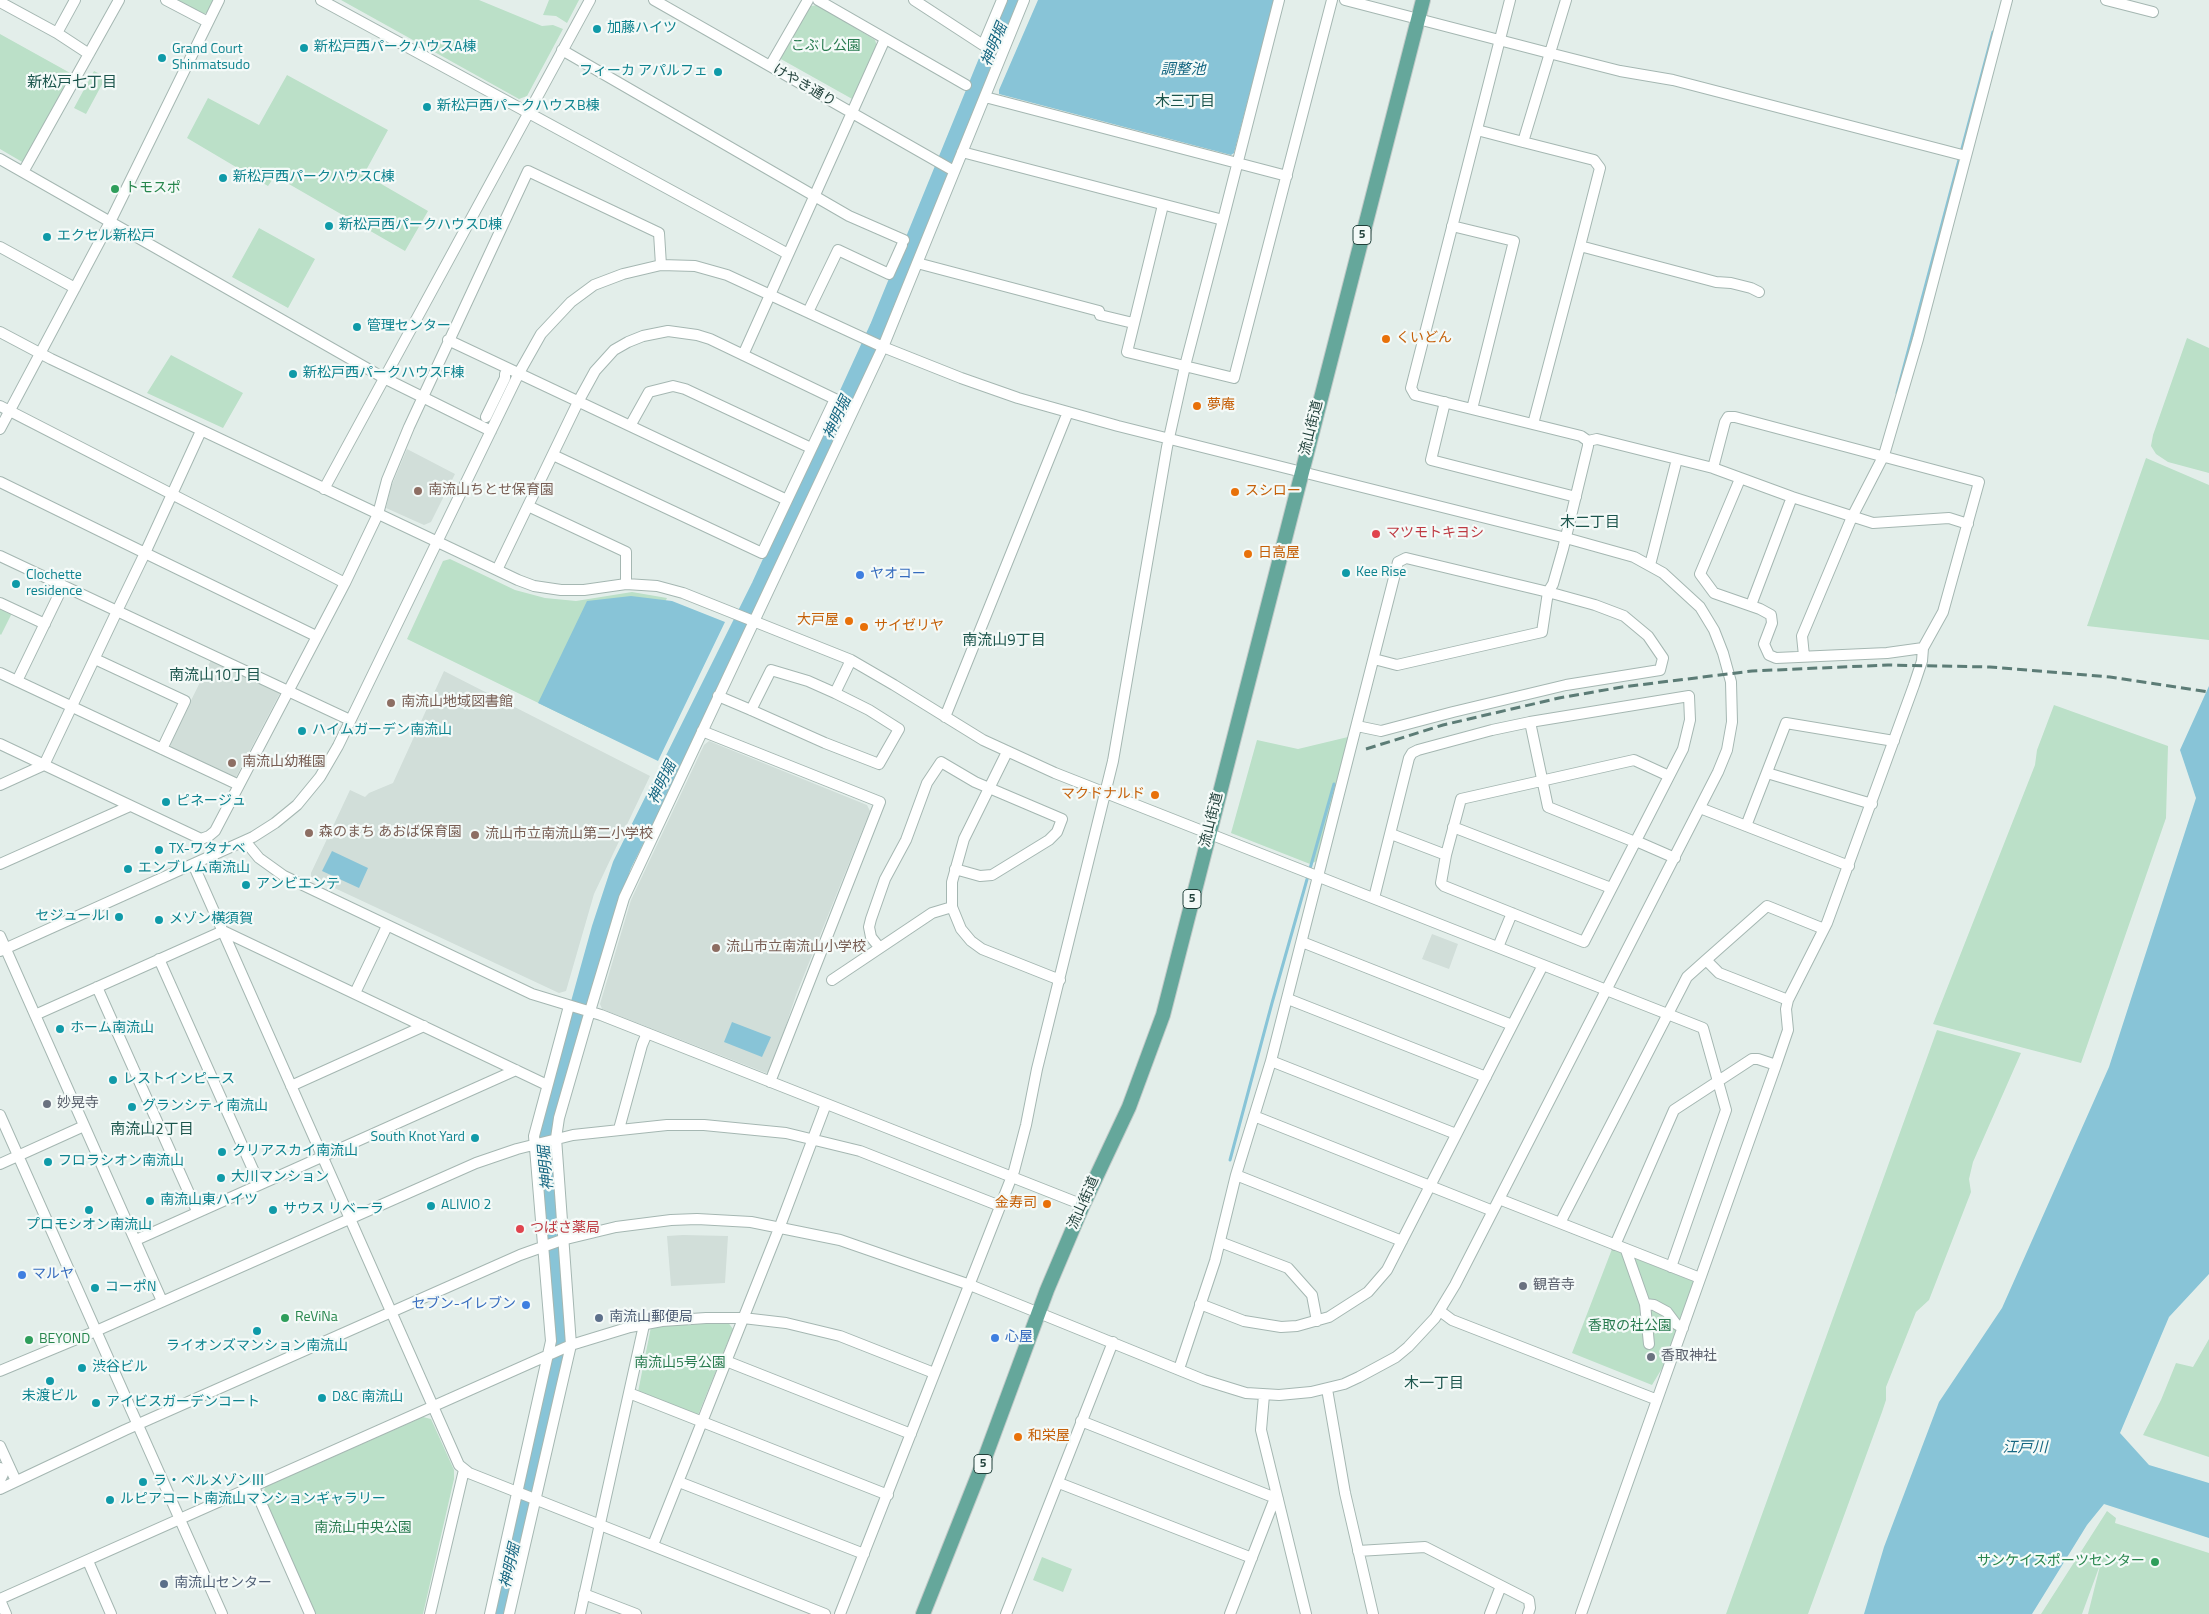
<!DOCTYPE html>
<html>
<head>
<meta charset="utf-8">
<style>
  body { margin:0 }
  canvas { display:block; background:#e3eeea }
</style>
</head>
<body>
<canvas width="2209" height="1614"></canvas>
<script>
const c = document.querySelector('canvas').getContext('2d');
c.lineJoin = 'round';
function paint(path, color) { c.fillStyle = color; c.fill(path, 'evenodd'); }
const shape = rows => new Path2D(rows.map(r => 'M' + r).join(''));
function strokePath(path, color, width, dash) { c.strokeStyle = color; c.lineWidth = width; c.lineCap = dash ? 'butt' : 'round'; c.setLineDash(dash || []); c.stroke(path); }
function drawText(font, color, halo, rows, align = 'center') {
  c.font = font + ' "Titillium Web","Noto Sans JP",sans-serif'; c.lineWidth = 4.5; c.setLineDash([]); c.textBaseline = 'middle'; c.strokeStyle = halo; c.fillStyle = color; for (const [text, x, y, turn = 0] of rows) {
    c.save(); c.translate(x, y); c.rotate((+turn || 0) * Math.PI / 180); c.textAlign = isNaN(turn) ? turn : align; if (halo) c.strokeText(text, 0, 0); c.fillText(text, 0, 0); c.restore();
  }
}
paint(shape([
  [407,449,455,474,431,522,424,525,386,508,391,487],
  [211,660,278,690,280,693,235,779,171,748,170,743],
  [444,671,650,776,594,894,566,991,559,993,311,877,311,873,350,790,365,797,369,793,393,783],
  [709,741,867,805,870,811,796,995,771,1070,766,1073,602,1009,600,1004,631,900,704,745],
  [1432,934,1458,944,1449,969,1422,959],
  [683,1235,728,1236,725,1283,671,1286,667,1236]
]), '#d1ded9');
paint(shape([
  [176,0,215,0,209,12,204,14],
  [341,0,479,0,542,26,553,25,563,29,527,96,519,99],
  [549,0,579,0,567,23,556,16,543,15],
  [818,5,875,40,877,46,854,100,779,58,811,6],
  [0,34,72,74,24,163,0,149],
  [94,71,106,77,86,114,74,108],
  [287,75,388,130,364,174,428,211,405,251,275,176,268,186,187,138,208,98,259,125],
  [259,228,315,259,288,308,232,277],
  [2187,338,2209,348,2209,473,2168,462,2156,454,2151,446,2153,435],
  [171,355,243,393,223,428,147,393],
  [2146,458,2209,485,2209,640,2087,626],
  [450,559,515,590,545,598,576,601,632,592,667,598,602,734,407,639,443,561],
  [0,608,12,613,1,635,0,634],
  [2054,705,2168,746,2166,818,2081,1063,1933,1024,2035,765,2037,750],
  [1348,737,1317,861,1310,864,1231,833,1257,740,1298,749],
  [1937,1030,2021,1053,1973,1162,1969,1179,1971,1192,1929,1300,1916,1312,1886,1387,1886,1400,1882,1412,1808,1614,1726,1614],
  [1612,1249,1695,1282,1664,1365,1652,1385,1572,1353],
  [727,1321,733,1329,698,1415,638,1392,651,1327],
  [2209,1339,2209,1457,2143,1435,2161,1400,2176,1363,2193,1367],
  [423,1417,431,1419,454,1470,454,1479,423,1614,316,1614,263,1495,265,1487],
  [2107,1511,2116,1518,2115,1523,2209,1553,2209,1614,2088,1614,2101,1562,2082,1614,2041,1614],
  [1042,1557,1072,1569,1063,1592,1033,1580]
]), '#bbe0c8');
paint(shape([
  [1038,0,1274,0,1234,153,1231,155,999,94,999,90],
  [631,596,672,601,725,622,658,761,538,703,587,601],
  [2209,686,2209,1274,2169,1317,2120,1433,2149,1465,2209,1483,2209,1538,2104,1504,2087,1525,2032,1614,1864,1614,1884,1547,1939,1402,2002,1308,2109,1067,2196,798,2180,750],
  [332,851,368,868,359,888,322,871],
  [732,1022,771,1037,762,1057,724,1042]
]), '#88c4d7');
strokePath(shape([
  [1897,393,1993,32],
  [1230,1160,1272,1003,1334,784]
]), '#88c4d7', 3);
strokePath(shape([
  [500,1614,562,1336,544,1134,601,929,622,865,761,586,879,328,1013,0]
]), '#88c4d7', 19);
const minor = shape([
  [166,0,208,22],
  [321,0,788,254],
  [654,0,954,171],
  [818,0,966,85],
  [914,0,983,45,1002,0],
  [1345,0,1549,53,1620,71,1673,80,1966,156],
  [2106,0,2153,12],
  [0,2,57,33,89,54],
  [57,33,75,0],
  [562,50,849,216,904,240],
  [770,66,808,0],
  [985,97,1287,176],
  [1477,130,1523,142,1566,0],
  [1523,142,1594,160,1600,168,1580,246],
  [962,152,1223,220,1279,0],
  [0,159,384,378,491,431],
  [23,172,119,0],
  [1163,205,1127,352,1234,378,1332,0],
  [1452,226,1514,241,1472,409],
  [0,247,75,288],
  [917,263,1099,311,1100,315,1133,323],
  [808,312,838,250,889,274,902,245],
  [0,332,51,359,518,580,534,586,561,590,584,590,626,584,657,586,683,593,851,660,894,685,983,740,1055,773,1703,1028,1726,1110,1671,1267],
  [448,340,787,500],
  [743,355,885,39],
  [1445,402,1431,460,1576,497],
  [0,406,345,583],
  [486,417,505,378,505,374],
  [1533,424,1580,246,1716,282,1731,283,1751,288,1759,292],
  [630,426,649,392,673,386,685,389,811,448],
  [0,429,110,222,219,0],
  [1588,441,1597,439,1677,459,1650,565],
  [1677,459,1713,468,1792,497,1873,523,1949,518,1968,524],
  [1740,479,1700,574,1714,593,1760,609,1771,615,1772,623,1764,644,1769,655,1776,658,1887,653,1923,648],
  [0,482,145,553,201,431],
  [324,489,590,0],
  [528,506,626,552,626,584],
  [0,556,117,611,145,553,316,636],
  [497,570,578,402,595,371,614,350,628,342,643,336,668,331,697,335,710,339,835,399,762,553,553,455],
  [0,603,45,624],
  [1751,605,1792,497],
  [1804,656,1802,636,1852,517,1884,455,1918,339,2007,0],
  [95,659,185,701,162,749],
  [0,673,239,785],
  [17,681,63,586],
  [835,693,851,660],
  [718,696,751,710,825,743,879,764,899,729,869,710,835,693,808,681,771,670,751,710],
  [945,717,1068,412],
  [1530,722,1689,696,1690,720,1683,749,1584,942,1444,886,1441,883,1446,855,1461,799,1634,760,1669,776],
  [1357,726,1381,731,1453,712,1566,685,1660,670,1663,658,1648,636,1624,616,1595,605,1548,592,1542,632,1397,665,1374,659],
  [702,731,880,802,770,1082],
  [0,744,201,839,209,836,215,831,345,583,378,514,387,480,409,427,528,171,659,233,661,265],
  [1007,752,964,839,952,882,952,907,961,929,971,941,982,949,1060,980],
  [1767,773,1872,804],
  [0,785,44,765,117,611,350,720],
  [1700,808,1849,866],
  [1746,826,1786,723,1894,741],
  [1453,827,1611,888],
  [1391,834,1446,855],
  [245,841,259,858,284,876,532,994,601,1015,1083,1205],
  [1636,841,1675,858],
  [0,864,130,806],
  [193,864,459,1465,469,1473,825,1614],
  [1374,898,1409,758,1412,753,1418,750,1492,730,1530,722,1548,807,1635,842],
  [0,936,162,1301],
  [1302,942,1512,1025],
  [879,947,871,937,869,927,871,919,885,879,906,840,927,783,941,762,975,782,1062,819,1057,832,1049,840,992,875,980,876,955,869],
  [1498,947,1512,913],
  [0,951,253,837,275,823,297,805,320,777,338,746,519,373,541,334,571,302,594,285,623,274,661,265,695,266,727,275,883,347,961,378,1018,398,1118,426,1566,538,1634,557,1663,573,1700,607,1714,630,1723,653,1731,682,1732,722,1727,750,1718,772,1455,1285,1435,1318,1408,1347,1396,1357,1359,1377,1344,1384,1311,1392,1279,1395,1246,1393,1204,1380,970,1285,840,1240,751,1222,697,1219,671,1220,616,1227,562,1240,520,1255,125,1430,0,1489],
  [159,959,259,1183],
  [1706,960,1767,906,1824,929],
  [832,980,932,913,952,907],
  [97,987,197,1211],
  [355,993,387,926],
  [1288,999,1486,1077],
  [35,1015,223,931,547,1085],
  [1271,1061,1456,1134],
  [291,1086,424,1026],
  [0,1115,222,1614],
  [1254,1116,1493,1211],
  [619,1129,642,1045,647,1033],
  [0,1164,84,1126],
  [1236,1175,1402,1241],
  [1499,1199,1700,1278],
  [1560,1223,1687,977,1706,960,1719,973,1788,1000],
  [136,1240,516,1070],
  [1220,1242,1288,1268,1312,1295,1317,1321],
  [1615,1245,1674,1110,1752,1059,1758,1059,1776,1065,1788,1030,1786,1009,1788,1000,1827,923,1914,685,1922,661,1923,648,1943,612,1979,482,1735,417,1728,417,1725,422,1713,468],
  [1626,1250,1645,1304,1649,1344],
  [1200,1304,1244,1321,1281,1327,1297,1326,1329,1317,1368,1292,1387,1270,1543,965],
  [1645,1304,1654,1305,1667,1312,1676,1324,1683,1328],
  [1440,1311,1452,1320,1655,1399],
  [726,1361,911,1434],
  [1179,1369,1215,1261,1236,1175,1271,1061,1398,562,1406,558,1548,592,1553,584,1563,549,1588,446,1588,441,1581,436,1415,395,1411,388,1510,0],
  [0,1371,96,1331,476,1163,517,1149,573,1135,667,1125,704,1125,786,1133,860,1151,1000,1206],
  [1327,1389,1345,1493,1373,1614],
  [629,1393,888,1495],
  [1264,1395,1261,1430,1306,1614],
  [1081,1421,1278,1499],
  [0,1446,16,1481],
  [0,1468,3,1474,0,1480],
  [679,1482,864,1554],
  [1059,1483,1252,1558],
  [254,1487,310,1614],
  [653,1545,780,1226,826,1104],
  [1358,1551,1425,1547,1529,1600,1530,1608,1528,1614],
  [88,1561,111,1614],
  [584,1594,636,1614],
  [0,1599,571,1345,630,1327,662,1321,706,1318,743,1318,786,1323,840,1336,934,1373],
  [0,1600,6,1614],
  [430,1614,464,1470],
  [490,1614,551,1341,534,1136,569,1006],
  [509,1614,571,1345,556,1138,559,1118,587,1021,624,898,883,347,1024,0],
  [580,1614,644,1325],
  [840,1614,1014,1171,1026,1125,1037,1069,1113,761,1167,447,1185,366,1223,220],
  [1006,1614,1113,1342],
  [1230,1614,1275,1498],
  [1490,1614,1501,1586],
  [1581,1614,1776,1065]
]);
const major = shape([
  [923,1614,983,1463,1047,1290,1083,1205,1129,1107,1163,1015,1423,0]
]);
strokePath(minor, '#a5b7b2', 12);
strokePath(major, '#c1cac8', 16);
strokePath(minor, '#fff', 10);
strokePath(major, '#65a79b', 14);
strokePath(shape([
  [1366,749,1443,725,1559,698,1622,687,1752,671,1888,665,1990,667,2110,677,2209,692]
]), '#5c7c76', 3, [10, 5]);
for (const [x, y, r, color] of [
  [597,29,5,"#0f9aa8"],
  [304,48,5,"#0f9aa8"],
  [162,58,5,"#0f9aa8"],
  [718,72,5,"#0f9aa8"],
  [427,107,5,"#0f9aa8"],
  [223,178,5,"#0f9aa8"],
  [115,189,5,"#2e9e5b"],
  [329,226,5,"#0f9aa8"],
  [47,237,5,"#0f9aa8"],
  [357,327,5,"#0f9aa8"],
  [1386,339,5,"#e8710a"],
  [293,374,5,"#0f9aa8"],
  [1197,406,5,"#e8710a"],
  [418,491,5,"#8d6e63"],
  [1235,492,5,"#e8710a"],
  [1376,534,5,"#e0444e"],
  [1248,554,5,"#e8710a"],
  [1346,573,5,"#0f9aa8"],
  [860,575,5,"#3f7fe0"],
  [16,584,5,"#0f9aa8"],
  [849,621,5,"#e8710a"],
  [864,627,5,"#e8710a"],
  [391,703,5,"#8d6e63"],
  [302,731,5,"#0f9aa8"],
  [232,763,5,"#8d6e63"],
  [1155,795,5,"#e8710a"],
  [166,802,5,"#0f9aa8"],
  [309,833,5,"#8d6e63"],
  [475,835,5,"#8d6e63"],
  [159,850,5,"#0f9aa8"],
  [128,869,5,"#0f9aa8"],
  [246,885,5,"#0f9aa8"],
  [119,917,5,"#0f9aa8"],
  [159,920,5,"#0f9aa8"],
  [716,948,5,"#8d6e63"],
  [60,1029,5,"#0f9aa8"],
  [113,1080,5,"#0f9aa8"],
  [47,1104,5,"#6b7280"],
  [132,1107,5,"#0f9aa8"],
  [475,1138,5,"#0f9aa8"],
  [222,1152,5,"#0f9aa8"],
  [48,1162,5,"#0f9aa8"],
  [221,1178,5,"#0f9aa8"],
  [150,1201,5,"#0f9aa8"],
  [1047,1204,5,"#e8710a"],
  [431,1206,5,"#0f9aa8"],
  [89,1210,5,"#0f9aa8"],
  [273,1210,5,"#0f9aa8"],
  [520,1229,5,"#e0444e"],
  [22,1275,5,"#3f7fe0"],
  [1523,1286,5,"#6b7280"],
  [95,1288,5,"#0f9aa8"],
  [526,1305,5,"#3f7fe0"],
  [285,1318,5,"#2e9e5b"],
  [599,1318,5,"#5c6f8a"],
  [257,1331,5,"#0f9aa8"],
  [995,1338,5,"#3f7fe0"],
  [29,1340,5,"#2e9e5b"],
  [1651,1357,5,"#6b7280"],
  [82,1368,5,"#0f9aa8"],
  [50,1381,5,"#0f9aa8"],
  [322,1398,5,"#0f9aa8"],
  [96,1403,5,"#0f9aa8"],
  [1018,1437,5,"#e8710a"],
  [143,1482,5,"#0f9aa8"],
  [110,1500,5,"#0f9aa8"],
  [2155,1562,5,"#2e9e5b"],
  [164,1584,5,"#5c6f8a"]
]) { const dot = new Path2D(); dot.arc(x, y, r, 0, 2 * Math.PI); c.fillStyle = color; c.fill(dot); strokePath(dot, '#f4faf8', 2); }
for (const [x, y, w] of [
  [1362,235,18],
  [1192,899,18],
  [983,1464,18]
]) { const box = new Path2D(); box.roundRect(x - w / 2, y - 9.5, w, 19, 4); c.fillStyle = '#f4faf8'; c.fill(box); strokePath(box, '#21413b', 1); }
drawText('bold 12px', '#21413b', null, [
  ["5",1362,235],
  ["5",1192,899],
  ["5",983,1464]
]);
drawText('14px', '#0d838f', '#f4faf8', [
  ["加藤ハイツ",607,29],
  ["新松戸西パークハウスA棟",314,48],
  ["Grand Court",172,50],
  ["Shinmatsudo",172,66],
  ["フィーカ アパルフェ",708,72,"right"],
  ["新松戸西パークハウスB棟",437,107],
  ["新松戸西パークハウスC棟",233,178],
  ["新松戸西パークハウスD棟",339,226],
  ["エクセル新松戸",57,237],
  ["管理センター",367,327],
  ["新松戸西パークハウスF棟",303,374],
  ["Kee Rise",1356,573],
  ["Clochette",26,576],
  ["residence",26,592],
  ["ハイムガーデン南流山",312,731],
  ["ピネージュ",176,802],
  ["TX-ワタナベ",169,850],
  ["エンブレム南流山",138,869],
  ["アンビエンテ",256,885],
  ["セジュールI",109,917,"right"],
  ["メゾン横須賀",169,920],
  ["ホーム南流山",70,1029],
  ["レストインピース",123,1080],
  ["グランシティ南流山",142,1107],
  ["South Knot Yard",465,1138,"right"],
  ["クリアスカイ南流山",232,1152],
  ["フロラシオン南流山",58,1162],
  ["大川マンション",231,1178],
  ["南流山東ハイツ",160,1201],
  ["ALIVIO 2",441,1206],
  ["サウス リベーラ",283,1210],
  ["プロモシオン南流山",89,1226,"center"],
  ["コーポN",105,1288],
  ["ライオンズマンション南流山",257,1347,"center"],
  ["渋谷ビル",92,1368],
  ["未渡ビル",50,1397,"center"],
  ["D&C 南流山",332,1398],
  ["アイビスガーデンコート",106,1403],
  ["ラ・ベルメゾンⅢ",153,1482],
  ["ルピアコート南流山マンションギャラリー",120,1500]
], 'left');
drawText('14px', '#287b4f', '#f4faf8', [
  ["こぶし公園",826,47],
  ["香取の社公園",1630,1327],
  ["南流山5号公園",680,1364],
  ["南流山中央公園",363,1529]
]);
drawText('14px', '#21413b', '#f4faf8', [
  ["けやき通り",804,86,30],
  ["流山街道",1312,428,-76],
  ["流山街道",1212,820,-76],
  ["流山街道",1084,1203,-66]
]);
drawText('14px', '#27864d', '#f4faf8', [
  ["トモスポ",125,189],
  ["ReViNa",295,1318],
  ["BEYOND",39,1340],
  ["サンケイスポーツセンター",2145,1562,"right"]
], 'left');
drawText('14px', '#c56008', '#f4faf8', [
  ["くいどん",1396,339],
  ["夢庵",1207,406],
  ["スシロー",1245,492],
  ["日高屋",1258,554],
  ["大戸屋",839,621,"right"],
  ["サイゼリヤ",874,627],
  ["マクドナルド",1145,795,"right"],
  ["金寿司",1037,1204,"right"],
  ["和栄屋",1028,1437]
], 'left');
drawText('14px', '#785e54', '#f4faf8', [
  ["南流山ちとせ保育園",428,491],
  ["南流山地域図書館",401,703],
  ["南流山幼稚園",242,763],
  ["森のまち あおば保育園",319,833],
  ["流山市立南流山第二小学校",485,835],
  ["流山市立南流山小学校",726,948]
], 'left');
drawText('14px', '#be3a42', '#f4faf8', [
  ["マツモトキヨシ",1386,534],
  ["つばさ薬局",530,1229]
], 'left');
drawText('14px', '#366cbe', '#f4faf8', [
  ["ヤオコー",870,575],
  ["マルヤ",32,1275],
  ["セブン-イレブン",516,1305,"right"],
  ["心屋",1005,1338]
], 'left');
drawText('14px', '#5b616d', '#f4faf8', [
  ["妙晃寺",57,1104],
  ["観音寺",1533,1286],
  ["香取神社",1661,1357]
], 'left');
drawText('14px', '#4e5e75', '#f4faf8', [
  ["南流山郵便局",609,1318],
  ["南流山センター",174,1584]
], 'left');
drawText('italic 15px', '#166782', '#f4faf8', [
  ["神明堀",995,45,-68],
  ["調整池",1183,70],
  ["神明堀",838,418,-65],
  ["神明堀",663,783,-64],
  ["神明堀",547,1168,-95],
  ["江戸川",2025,1448],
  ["神明堀",511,1566,-77]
]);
drawText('15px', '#1b554c', '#f4faf8', [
  ["新松戸七丁目",72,83],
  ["木三丁目",1185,102],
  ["木二丁目",1590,523],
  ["南流山9丁目",1004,641],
  ["南流山10丁目",215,676],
  ["南流山2丁目",152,1130],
  ["木一丁目",1434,1384]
]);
</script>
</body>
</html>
